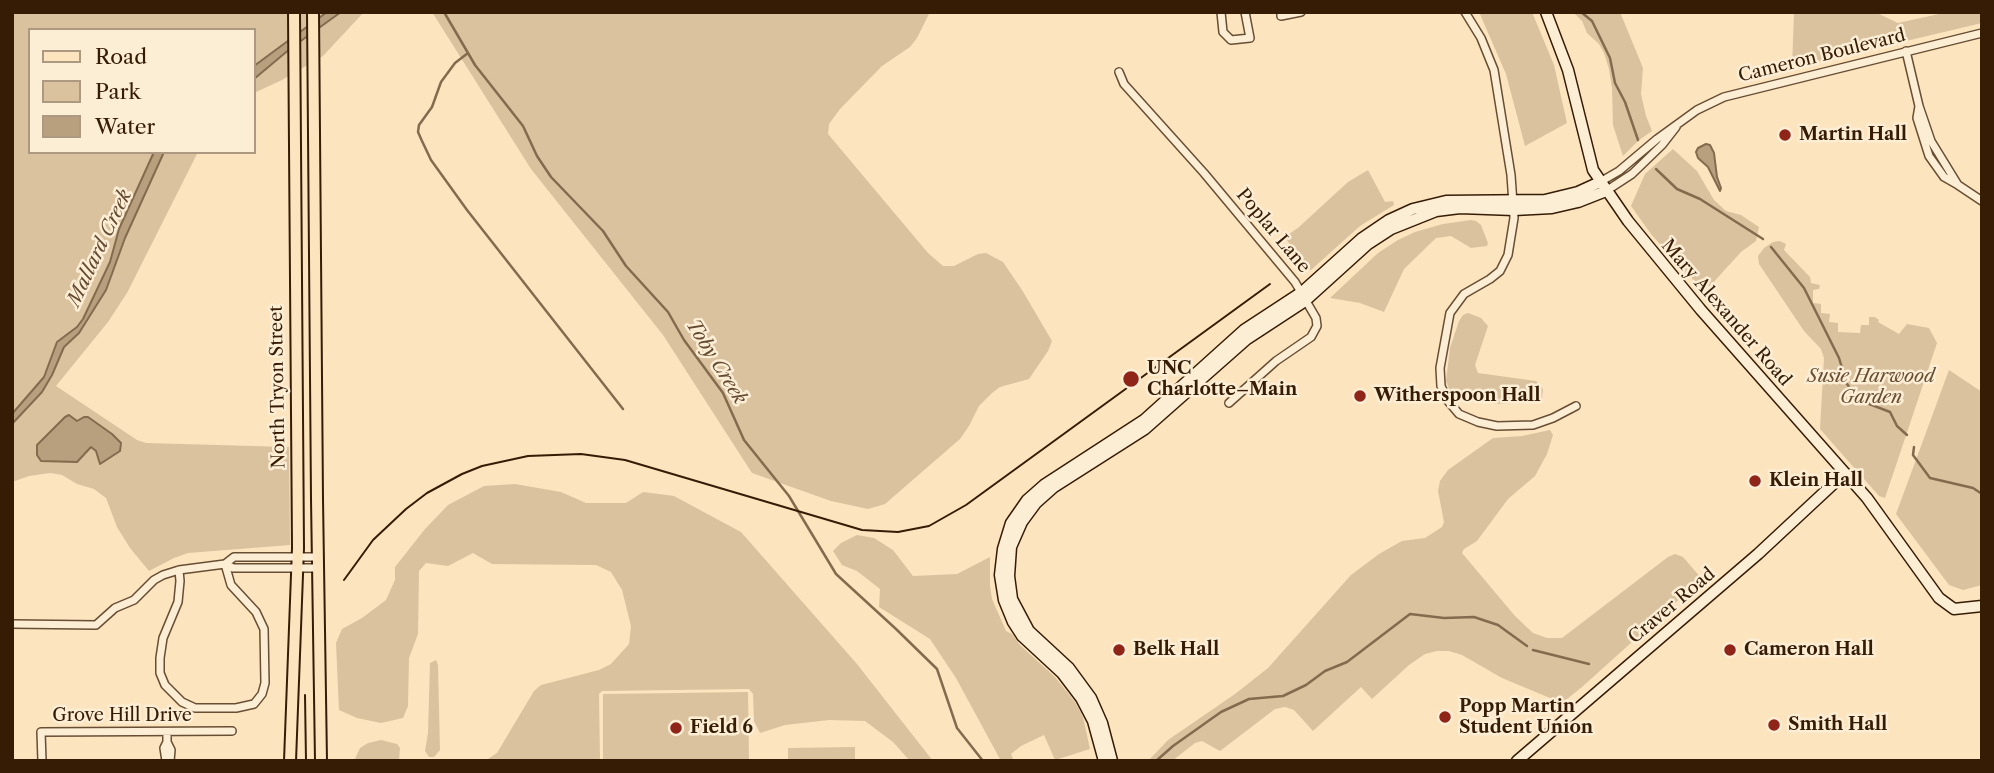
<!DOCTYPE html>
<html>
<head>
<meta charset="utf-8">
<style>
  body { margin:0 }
  #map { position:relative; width:1994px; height:773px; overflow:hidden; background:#fbe4be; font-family:"Libre Caslon Text",serif }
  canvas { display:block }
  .frame { position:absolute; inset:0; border:14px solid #371c05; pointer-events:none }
  .legend { position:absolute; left:28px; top:28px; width:228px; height:126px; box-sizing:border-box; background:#fcedd5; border:2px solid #ad9982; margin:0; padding:9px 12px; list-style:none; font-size:21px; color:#371c05 }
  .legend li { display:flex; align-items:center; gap:14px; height:35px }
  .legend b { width:35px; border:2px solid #ad9982 }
</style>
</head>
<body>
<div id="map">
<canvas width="1994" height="773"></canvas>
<div class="frame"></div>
<ul class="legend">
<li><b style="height:9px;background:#fbe4be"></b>Road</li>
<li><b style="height:19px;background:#dac29f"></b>Park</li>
<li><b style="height:19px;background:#b8a07f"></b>Water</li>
</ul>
</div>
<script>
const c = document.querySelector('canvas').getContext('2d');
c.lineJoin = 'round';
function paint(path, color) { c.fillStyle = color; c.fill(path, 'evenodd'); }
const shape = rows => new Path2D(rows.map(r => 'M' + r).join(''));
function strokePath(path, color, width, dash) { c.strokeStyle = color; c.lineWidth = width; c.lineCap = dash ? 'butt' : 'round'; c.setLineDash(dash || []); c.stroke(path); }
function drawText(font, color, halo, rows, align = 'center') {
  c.font = font + ' "Libre Caslon Text",serif'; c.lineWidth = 5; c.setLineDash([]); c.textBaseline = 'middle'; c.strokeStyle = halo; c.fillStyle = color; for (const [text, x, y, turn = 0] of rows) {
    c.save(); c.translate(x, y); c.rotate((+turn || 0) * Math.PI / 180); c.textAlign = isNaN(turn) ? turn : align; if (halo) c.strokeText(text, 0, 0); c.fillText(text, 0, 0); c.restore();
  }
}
paint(shape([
  [12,12,364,12,323,56,282,80,254,93,254,30,30,30,30,152,198,152,127,293,108,322,56,386,137,440,146,443,289,447,290,545,188,553,174,558,149,571,130,548,117,527,106,498,94,489,77,484,62,475,50,473,29,476,12,482],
  [432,12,930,12,917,38,910,47,882,66,840,109,829,124,828,134,928,253,943,266,954,266,978,254,986,253,1003,262,1022,290,1052,341,1048,351,1029,379,1000,387,992,393,979,406,969,426,960,439,885,504,868,509,831,501,752,473,663,335,531,169],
  [1479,12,1532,12,1554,65,1567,123,1525,146,1506,74],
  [1573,12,1620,12,1643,68,1641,94,1646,116,1652,131,1639,140,1623,156,1613,125,1612,88,1609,69,1604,53,1599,44,1587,33,1582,21],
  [1794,12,1875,12,1898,23,1948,12,1982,12,1982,23,1792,68],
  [1673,149,1697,171,1714,200,1726,211,1741,215,1759,227,1756,241,1741,252,1710,286,1700,285,1685,273,1651,234,1631,206,1645,174],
  [1368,170,1385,202,1393,201,1394,205,1360,226,1311,270,1306,270,1285,237,1299,227,1348,182],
  [1471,220,1476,221,1481,225,1488,243,1487,246,1471,248,1451,236,1436,238,1404,269,1384,312,1360,303,1330,298,1378,253,1398,240,1415,232,1443,224],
  [1780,241,1786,244,1784,250,1810,277,1811,283,1820,285,1819,289,1813,290,1813,303,1821,304,1821,313,1830,314,1829,322,1838,323,1838,332,1860,333,1861,325,1869,325,1869,317,1875,317,1879,320,1878,322,1899,334,1907,324,1929,328,1937,343,1885,498,1879,496,1820,429,1824,358,1821,349,1804,331,1759,264,1758,256,1764,248,1773,242],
  [1468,313,1481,318,1488,326,1475,365,1478,373,1536,381,1543,389,1542,398,1528,402,1501,404,1478,402,1460,396,1449,389,1446,381,1450,348,1459,321,1463,315],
  [1949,370,1982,392,1982,585,1963,590,1949,585,1896,514],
  [1550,430,1553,435,1547,454,1535,476,1508,499,1477,541,1464,549,1462,553,1515,616,1533,633,1547,638,1562,638,1668,557,1675,554,1683,557,1702,579,1582,687,1562,703,1502,678,1462,655,1449,651,1437,651,1425,654,1409,665,1372,699,1361,687,1313,731,1294,710,1285,707,1275,709,1220,751,1202,741,1195,743,1172,761,1148,761,1168,740,1235,694,1268,668,1351,575,1379,554,1402,541,1425,538,1442,527,1444,522,1438,491,1440,481,1448,470,1493,438,1522,436],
  [515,484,561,492,586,503,626,503,643,492,674,496,741,532,857,664,933,761,910,761,893,742,865,721,829,720,785,725,760,733,754,721,753,694,749,689,602,691,599,694,600,761,485,761,497,753,534,691,541,685,599,670,611,664,629,644,631,626,622,590,611,572,596,565,492,564,473,553,448,566,426,563,419,571,418,634,409,658,408,706,403,718,381,723,357,718,339,710,336,643,342,629,362,618,386,600,395,580,395,567,425,529,448,505,484,486],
  [857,535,874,538,893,550,913,576,957,574,990,557,990,586,992,599,1006,631,1012,634,1020,645,1055,677,1075,702,1083,717,1090,749,1055,760,1044,735,1021,746,1011,754,1014,761,1001,761,956,678,930,639,879,607,880,589,857,571,842,565,833,551,841,543],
  [436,660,438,665,440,750,434,757,429,757,425,751,428,733,430,663],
  [748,692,749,761,603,761,603,694],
  [381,740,397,744,400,748,399,761,354,761,360,748,368,743],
  [855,747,855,761,788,761,788,748]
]), '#dac29f');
const water = shape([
  [327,12,341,12,291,48,254,79,254,66,327,12],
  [1706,144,1710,145,1714,153,1717,177,1721,188,1720,191,1708,167,1698,158,1696,152,1698,148,1706,144],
  [154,152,164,152,125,238,106,290,79,333,64,347,52,375,42,392,12,424,12,414,44,377,57,342,77,327,83,319,110,262,119,229,154,152],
  [69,415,77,421,84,417,88,417,112,434,121,443,120,451,100,464,96,451,91,447,77,462,41,461,37,455,37,445,65,417,69,415]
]);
paint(water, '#b8a07f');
strokePath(water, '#846b4e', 2);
strokePath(shape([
  [444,12,475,65,523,126,537,156,551,177,603,231,626,266,668,312,684,340,723,393,744,440,789,496,836,574,896,629,937,669,957,728,983,761],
  [1581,12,1592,21,1610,58,1615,83,1625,102,1638,140],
  [468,53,455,63,441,82,432,107,419,125,418,132,422,141,431,160,467,210,623,409],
  [1656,169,1677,189,1700,199,1763,239],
  [1771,247,1804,288,1839,358,1847,384,1859,400,1890,412,1897,426,1907,435],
  [1914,447,1913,455,1930,478,1973,488,1982,494],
  [1533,650,1589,664],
  [1156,761,1173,746,1221,712,1249,699,1283,696,1306,685,1325,671,1347,662,1410,614,1444,618,1474,617,1498,625,1527,646]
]), '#846b4e', 2.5);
const street = shape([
  [1221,12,1223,32,1231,40,1250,38,1245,12],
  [1281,12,1281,16,1301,12],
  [1465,12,1481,38,1494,70,1511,175,1514,218,1508,255,1500,271,1490,279,1464,294,1450,313,1440,368,1441,386,1448,401,1459,414,1478,422,1497,426,1533,425,1553,418,1576,406],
  [1906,51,1919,106,1931,141,1958,185,1944,177,1929,156,1917,118,1919,106],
  [1119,72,1124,84,1204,173,1295,282,1316,318,1317,326,1311,337,1276,361,1229,403],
  [1600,182,1619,171,1657,139,1697,110,1724,97,1982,33],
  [1958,185,1982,201],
  [1606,191,1632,174,1662,145,1676,127],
  [317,557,234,557,225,564,233,568,317,568],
  [12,624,96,625,115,608,134,600,154,580,163,575,179,570,225,564,231,585,256,612,264,629,265,683,262,694,254,704,236,708,195,708,182,702,165,685,160,673,160,658,163,638,178,602,180,581,179,570],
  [167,742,171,750,170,761],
  [42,761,41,732,232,731],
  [166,761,164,748,167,742,167,732]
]);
const secondary = shape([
  [1546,12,1568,70,1593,170,1628,221,1701,310,1867,498,1939,598,1954,609,1982,606],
  [1104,761,1093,721,1081,698,1062,673,1022,636,1013,622,1004,600,1000,575,1003,549,1011,523,1027,500,1044,485,1144,420,1244,330,1302,292,1361,239,1389,220,1413,209,1446,201,1545,200,1578,192,1600,182],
  [1112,761,1102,723,1091,698,1069,668,1029,631,1012,599,1009,576,1011,547,1022,522,1036,503,1054,487,1145,429,1247,339,1305,301,1368,244,1391,229,1436,211,1460,208,1514,210,1552,208,1578,202,1606,191],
  [1517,761,1758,554,1845,473]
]);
const primary = shape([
  [313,12,317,499,321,761],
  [290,761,298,548,294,12]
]);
strokePath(street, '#684e33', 10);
strokePath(secondary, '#371c05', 13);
strokePath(primary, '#371c05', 14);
strokePath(street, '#fcedd5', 7);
strokePath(secondary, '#fcedd5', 10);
strokePath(primary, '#fbe4be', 10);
strokePath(shape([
  [344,580,373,540,406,509,427,493,462,474,482,466,528,456,581,454,625,460,862,530,898,532,929,526,966,505,1270,284],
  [305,695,306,761]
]), '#371c05', 2);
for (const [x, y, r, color] of [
  [1785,135,7,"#8f2418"],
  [1131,379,9,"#8f2418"],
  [1360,396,7,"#8f2418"],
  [1755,481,7,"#8f2418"],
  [1119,650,7,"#8f2418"],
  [1730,650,7,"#8f2418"],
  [1445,717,7,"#8f2418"],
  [1774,725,7,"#8f2418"],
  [676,728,7,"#8f2418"]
]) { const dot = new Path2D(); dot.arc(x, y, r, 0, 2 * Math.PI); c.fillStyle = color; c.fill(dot); strokePath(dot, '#fcedd5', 2.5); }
drawText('18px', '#371c05', '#fcedd5', [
  ["Cameron Boulevard",1822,56,-14],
  ["Poplar Lane",1273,231,50],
  ["Mary Alexander Road",1726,313,49],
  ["North Tryon Street",278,387,-91],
  ["Craver Road",1672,606,-40],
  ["Grove Hill Drive",122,716]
]);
drawText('bold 18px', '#371c05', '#fcedd5', [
  ["Martin Hall",1799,135],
  ["UNC",1147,369],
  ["Charlotte–Main",1147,390],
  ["Witherspoon Hall",1374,396],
  ["Klein Hall",1769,481],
  ["Belk Hall",1133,650],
  ["Cameron Hall",1744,650],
  ["Popp Martin",1459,707],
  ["Student Union",1459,728],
  ["Smith Hall",1788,725],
  ["Field 6",690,728]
], 'left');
drawText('italic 18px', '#684e33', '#fcedd5', [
  ["Susie Harwood",1871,377],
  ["Garden",1871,398]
]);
drawText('italic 19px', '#644a30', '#fcedd5', [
  ["Mallard Creek",100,248,-65],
  ["Toby Creek",716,362,58]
]);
</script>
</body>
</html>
